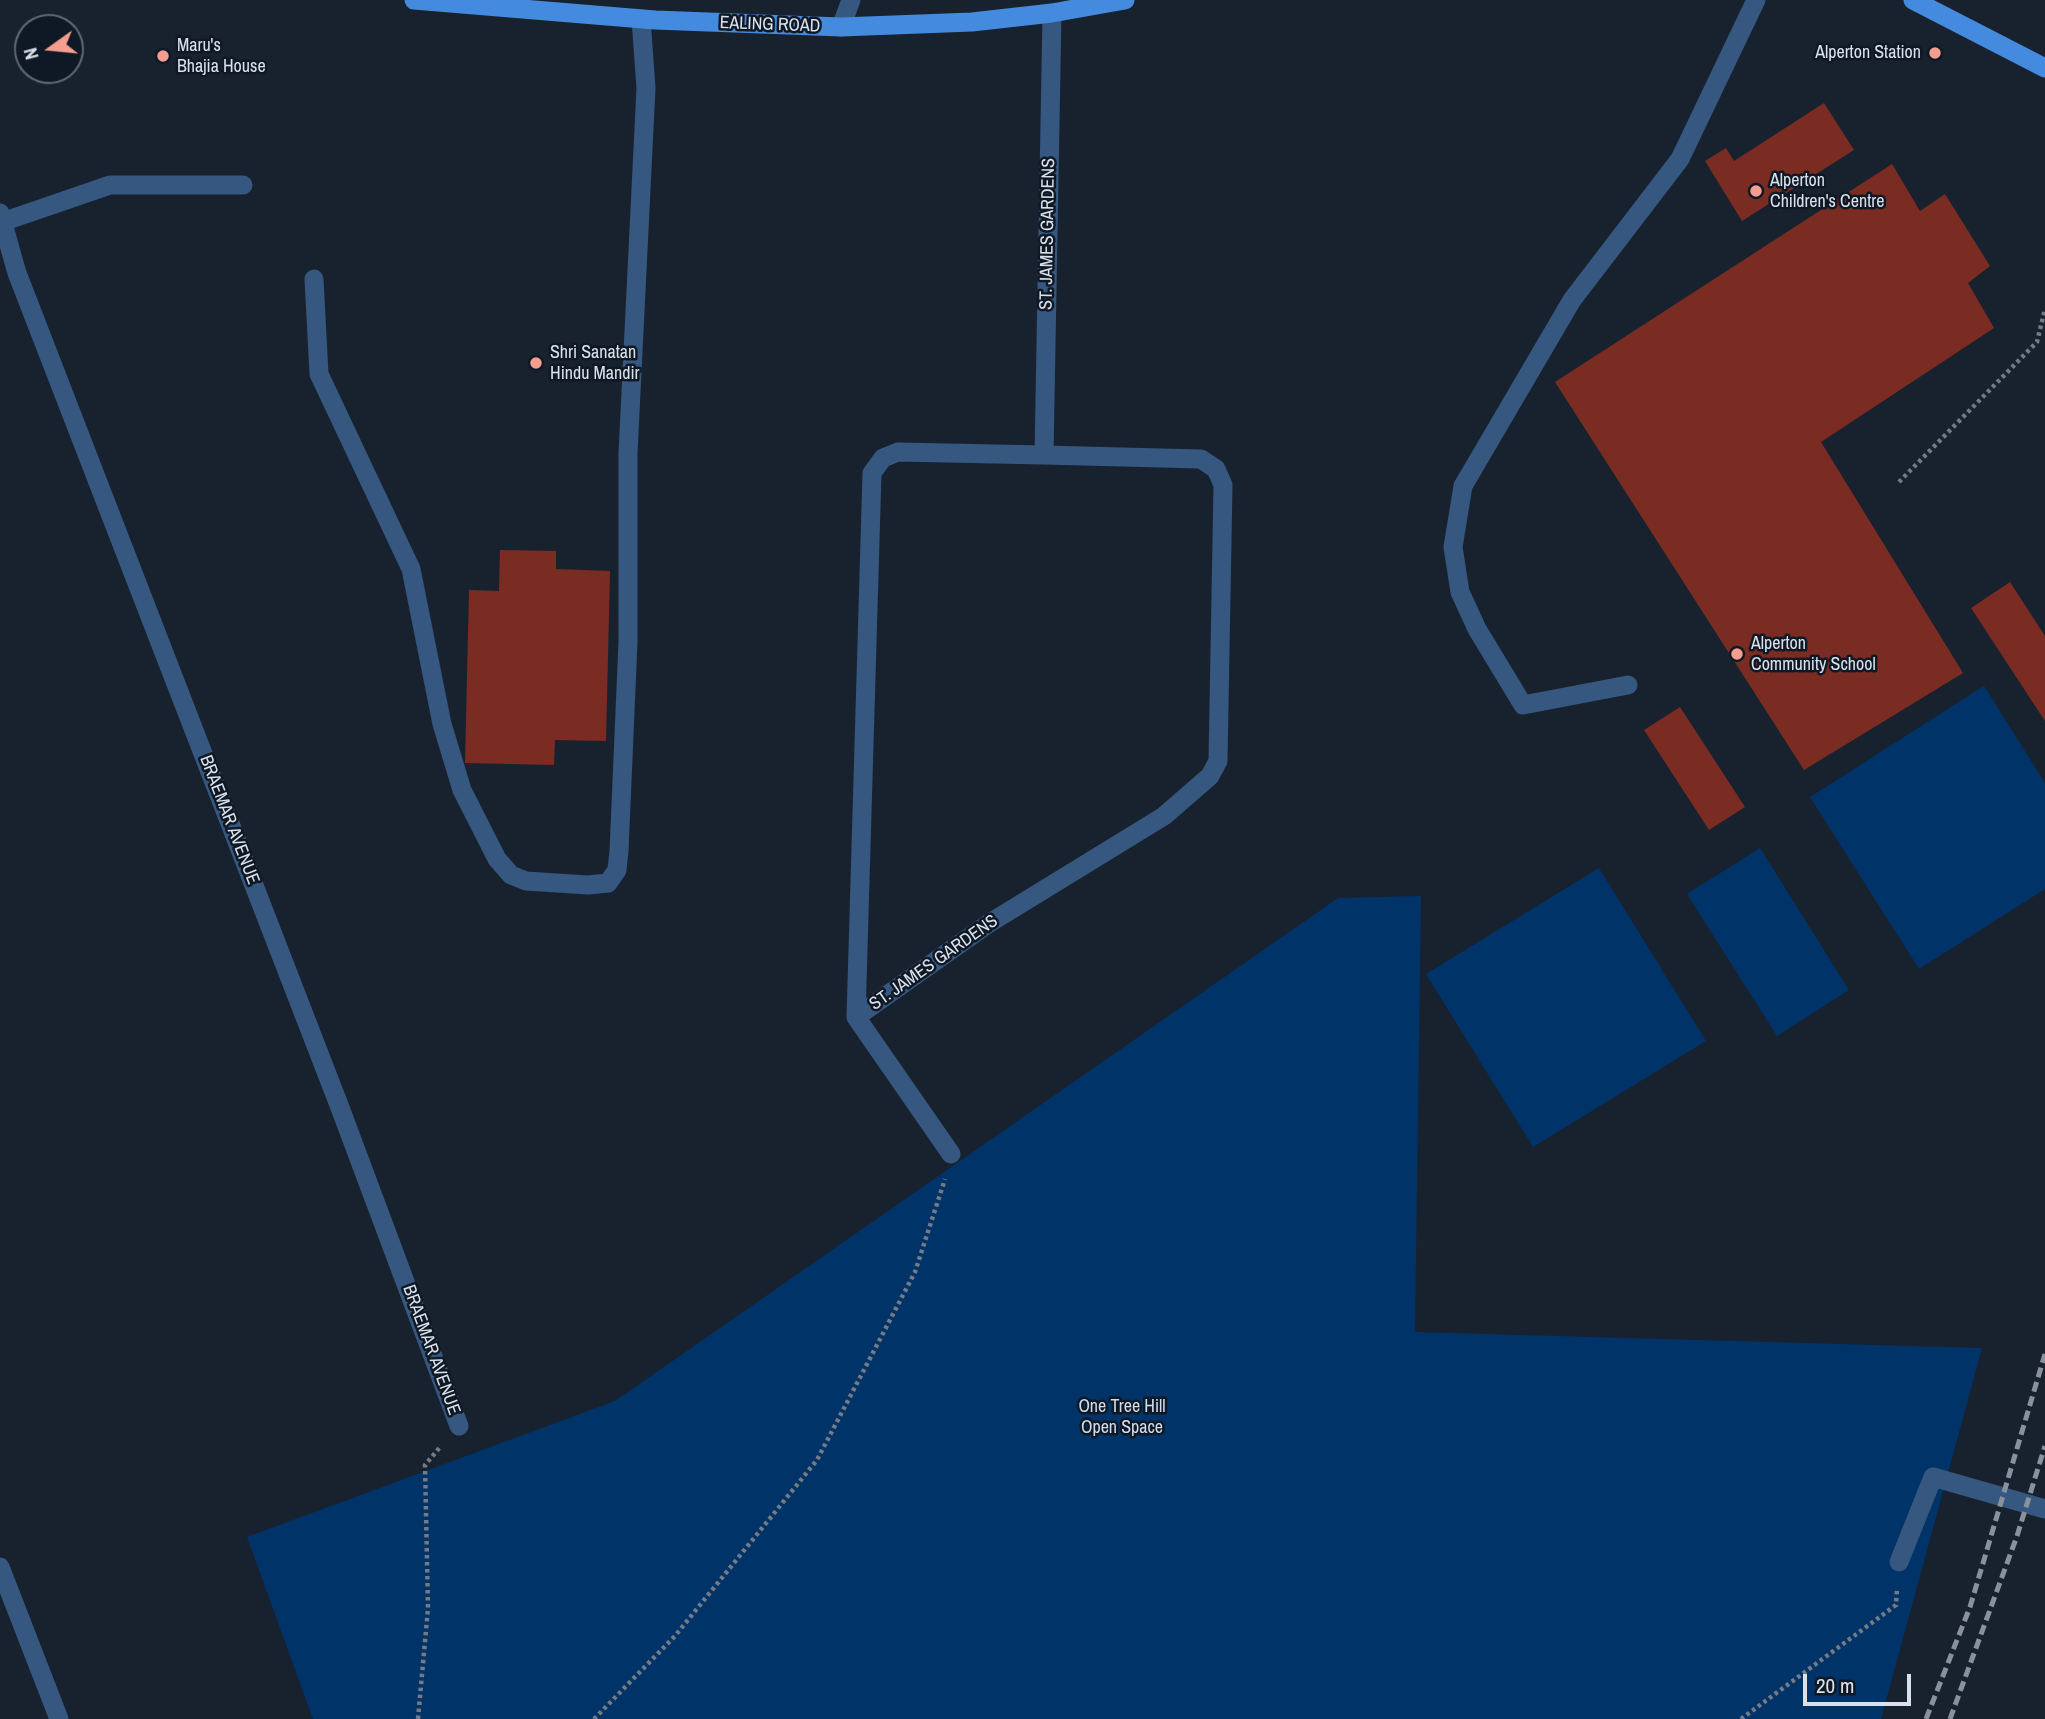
<!DOCTYPE html>
<html>
<head>
<meta charset="utf-8">
<style>
  body { margin:0 }
  #map { position:relative; width:2045px; height:1719px; overflow:hidden; background:#18222f; font-family:"Archivo Narrow",sans-serif }
  canvas { display:block }
  .north { position:absolute; left:14px; top:14px; width:70px; height:70px; box-sizing:border-box; background:#0f1925; border:2px solid #606974; border-radius:50%; rotate:255deg; font-size:19px; font-weight:700; line-height:28px; text-align:center; color:#dae1ea }
  .north::after { content:''; display:block; margin:auto; width:24px; height:32px; background:#f59d8e; clip-path:polygon(50% 0,100% 100%,50% 72%,0 100%) }
  .scale { position:absolute; left:1803px; top:1674px; width:108px; height:32px; box-sizing:border-box; border:4px solid #dae1ea; border-top:0; padding-left:9px; font-size:21px; line-height:24px; white-space:nowrap; color:#dae1ea; -webkit-text-stroke:5px #0f1925; paint-order:stroke }
</style>
</head>
<body>
<div id="map">
<canvas width="2045" height="1719"></canvas>
<div class="north">N</div>
<div class="scale">20 m</div>
</div>
<script>
const c = document.querySelector('canvas').getContext('2d');
c.lineJoin = 'round';
function paint(path, color) { c.fillStyle = color; c.fill(path, 'evenodd'); }
const shape = rows => new Path2D(rows.map(r => 'M' + r).join(''));
function strokePath(path, color, width, dash) { c.strokeStyle = color; c.lineWidth = width; c.lineCap = dash ? 'butt' : 'round'; c.setLineDash(dash || []); c.stroke(path); }
function drawText(font, color, halo, rows, align = 'center') {
  c.font = font + ' "Archivo Narrow",sans-serif'; c.lineWidth = 5; c.setLineDash([]); c.textBaseline = 'middle'; c.strokeStyle = halo; c.fillStyle = color; for (const [text, x, y, turn = 0] of rows) {
    c.save(); c.translate(x, y); c.rotate((+turn || 0) * Math.PI / 180); c.textAlign = isNaN(turn) ? turn : align; if (halo) c.strokeText(text, 0, 0); c.fillText(text, 0, 0); c.restore();
  }
}
paint(shape([
  [1984,686,2045,783,2045,889,1919,969,1810,797],
  [1760,848,1849,990,1777,1036,1687,894],
  [1599,868,1706,1041,1533,1147,1426,974],
  [1421,896,1415,1332,1982,1348,1881,1719,313,1719,247,1537,615,1401,1338,898]
]), '#003368');
paint(shape([
  [1824,103,1854,150,1742,221,1705,161,1726,148,1734,161],
  [1892,164,1920,211,1945,194,1990,266,1968,283,1994,328,1821,442,1963,673,1804,770,1555,382],
  [500,550,556,551,556,569,610,571,606,741,555,740,554,765,465,763,469,590,499,591],
  [2010,582,2045,636,2045,721,1971,608],
  [1680,707,1745,807,1709,830,1644,730]
]), '#7a2c22');
strokePath(shape([
  [1899,482,2037,342,2045,309],
  [418,1719,428,1608,425,1465,441,1446],
  [594,1719,675,1636,817,1460,915,1272,945,1179],
  [1741,1719,1896,1605,1897,1588]
]), '#737b86', 4.5, [3.5, 3.5]);
strokePath(shape([
  [2,222,110,185,243,185],
  [314,279,319,374,411,569,442,724,462,790,497,859,511,875,526,881,588,885,608,883,617,870,619,851,628,642,628,453,646,88,641,19],
  [1628,685,1523,705,1477,629,1460,592,1453,547,1463,486,1572,300,1680,159,1756,0],
  [1899,1562,1933,1477,2045,1509]
]), '#36577f', 19);
strokePath(shape([
  [841,27,851,0],
  [0,213,17,273,339,1105,459,1426],
  [1044,455,898,452,883,458,872,473,856,1017,988,924,1164,816,1210,776,1218,761,1223,485,1216,469,1201,459,1044,455,1052,13],
  [856,1017,951,1154],
  [0,1567,59,1719]
]), '#36577f', 19);
strokePath(shape([
  [414,0,655,20,841,27,972,22,1052,13,1125,0],
  [1913,0,2045,68]
]), '#448ade', 19);
strokePath(shape([
  [1926,1719,1970,1607,2045,1354],
  [1950,1719,2017,1536,2045,1446]
]), '#89929c', 5, [10, 5]);
for (const [x, y, r, color] of [
  [1935,53,7,"#f59d8e"],
  [163,56,7,"#f59d8e"],
  [1756,191,7,"#f59d8e"],
  [536,363,7,"#f59d8e"],
  [1737,654,7,"#f59d8e"]
]) { const dot = new Path2D(); dot.arc(x, y, r, 0, 2 * Math.PI); c.fillStyle = color; c.fill(dot); strokePath(dot, '#0f1925', 2.5); }
drawText('18px', '#dae1ea', '#0f1925', [
  ["EALING ROAD",770,25,2],
  ["ST. JAMES GARDENS",1048,234,-89],
  ["BRAEMAR AVENUE",229,820,69],
  ["ST. JAMES GARDENS",934,963,-35],
  ["BRAEMAR AVENUE",431,1350,70]
]);
drawText('18px', '#dae1ea', '#0f1925', [
  ["Maru's",177,46],
  ["Bhajia House",177,67],
  ["Alperton Station",1921,53,"right"],
  ["Alperton",1770,181],
  ["Children's Centre",1770,202],
  ["Shri Sanatan",550,353],
  ["Hindu Mandir",550,374],
  ["Alperton",1751,644],
  ["Community School",1751,665]
], 'left');
drawText('18px', '#cfddee', '#0f1925', [
  ["One Tree Hill",1122,1407],
  ["Open Space",1122,1428]
]);
</script>
</body>
</html>
